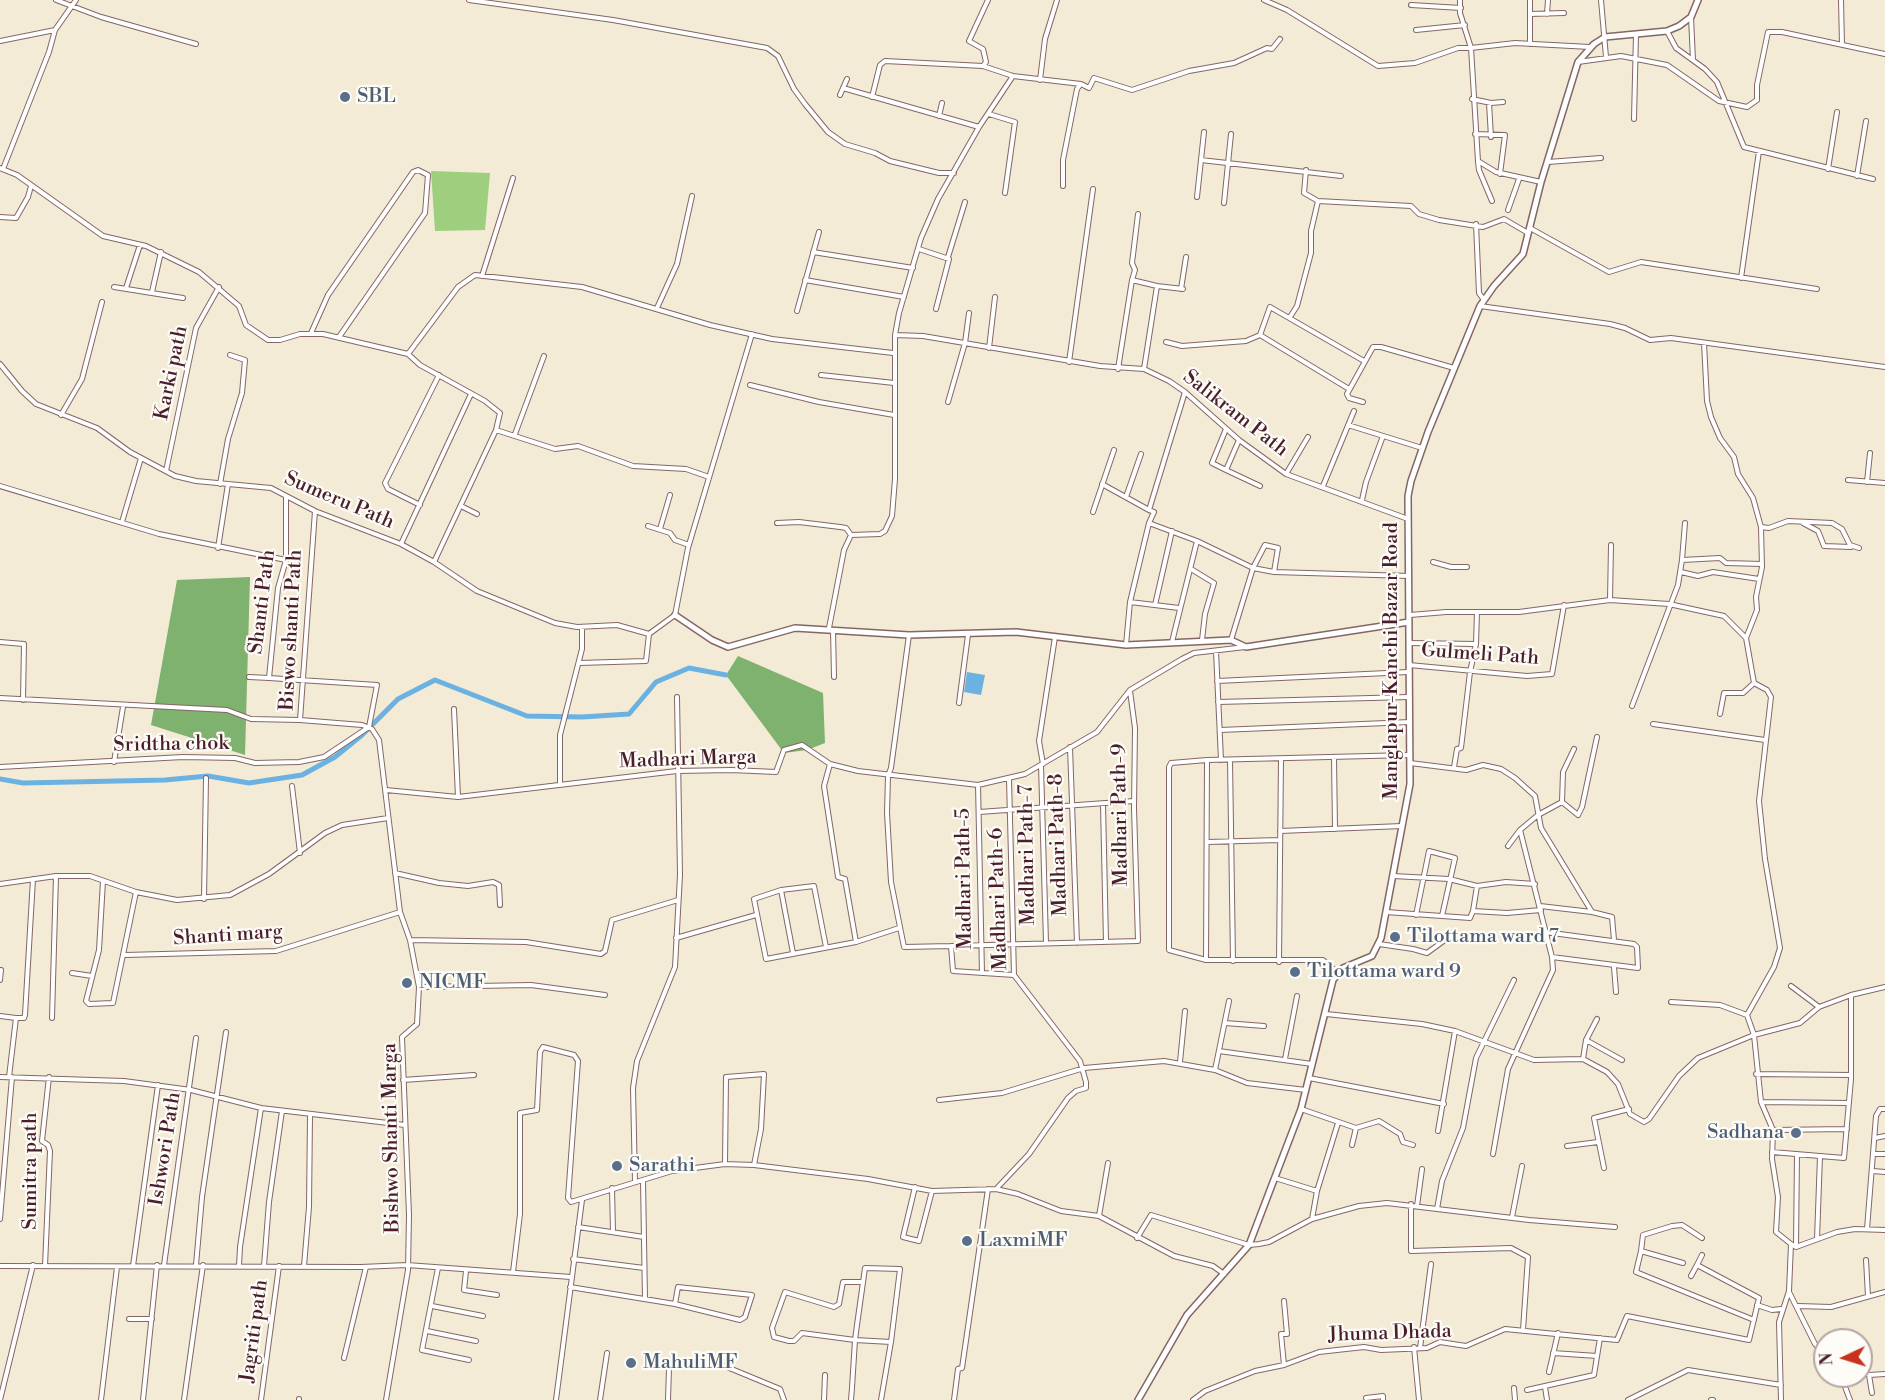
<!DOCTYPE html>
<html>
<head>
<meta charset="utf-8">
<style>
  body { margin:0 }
  #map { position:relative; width:1885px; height:1400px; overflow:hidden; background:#f3ebd5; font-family:"Libre Bodoni",serif }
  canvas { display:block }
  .north { position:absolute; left:1813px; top:1328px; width:60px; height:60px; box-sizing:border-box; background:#fdfcf7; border:2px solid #b5a4a5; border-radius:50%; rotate:266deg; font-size:16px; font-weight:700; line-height:24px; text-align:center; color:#4a1f2b }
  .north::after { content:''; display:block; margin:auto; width:21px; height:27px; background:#c8321e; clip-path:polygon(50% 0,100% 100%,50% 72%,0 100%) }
</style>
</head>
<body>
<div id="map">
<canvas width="1885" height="1400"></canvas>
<div class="north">N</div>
</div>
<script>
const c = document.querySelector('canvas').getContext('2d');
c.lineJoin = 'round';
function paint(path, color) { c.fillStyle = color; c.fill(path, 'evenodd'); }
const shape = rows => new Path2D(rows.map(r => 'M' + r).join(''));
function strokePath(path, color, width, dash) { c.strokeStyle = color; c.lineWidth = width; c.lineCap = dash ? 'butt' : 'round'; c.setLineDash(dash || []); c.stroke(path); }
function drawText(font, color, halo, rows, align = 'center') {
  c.font = font + ' "Libre Bodoni",serif'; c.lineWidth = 4.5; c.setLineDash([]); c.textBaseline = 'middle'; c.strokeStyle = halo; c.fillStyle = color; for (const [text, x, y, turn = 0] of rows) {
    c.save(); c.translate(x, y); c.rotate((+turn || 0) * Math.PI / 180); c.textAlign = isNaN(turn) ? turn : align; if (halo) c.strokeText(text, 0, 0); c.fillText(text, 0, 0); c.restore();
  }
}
paint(shape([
  [431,171,490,173,485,230,435,231]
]), '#9ecf7f');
paint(shape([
  [250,577,245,755,151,725,177,580],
  [738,656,823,693,825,743,807,750,784,753,726,675]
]), '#7eb26e');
paint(shape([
  [967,672,985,675,981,695,964,692]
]), '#6bb2e2');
strokePath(shape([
  [0,779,23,783,165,780,208,776,249,783,302,775,335,757,362,735,398,699,435,680,527,716,582,717,629,714,656,682,689,668,726,675]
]), '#6bb2e2', 5);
const street = shape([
  [56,0,101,17,196,44],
  [469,0,613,20,767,48,778,56,794,89,805,104,828,132,845,144,875,153,890,161,939,173,954,173],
  [1264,0,1287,10,1378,66,1415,63,1458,48,1471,48],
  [1460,0,1460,13,1471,48,1478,161,1496,172,1541,182],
  [1601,0,1606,57],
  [1841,0,1842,45],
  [1411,5,1461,8],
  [1530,14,1564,13],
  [1547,14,1548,0],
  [1691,17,1693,60],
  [1416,30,1465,25],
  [1667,31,1676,48,1705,69,1717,82,1744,147,1873,179],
  [0,41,55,30,76,0],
  [1530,44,1530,0],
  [1471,48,1515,43,1590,47],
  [1578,62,1621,56,1667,65,1719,101,1747,107,1757,100,1757,85,1768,32,1782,32,1885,54],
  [983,66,986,62,983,49,969,41,988,0],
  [1040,80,1045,39,1057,0],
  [843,88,979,127],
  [840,95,847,79],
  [872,97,880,65,885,61,983,66,1013,76,1081,84,1089,88,1094,78,1132,90,1189,71,1234,63,1267,48,1272,49,1280,39],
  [1472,99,1491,103,1503,102],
  [1489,103,1491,137],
  [989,114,1015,122,1005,193],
  [939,116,942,103],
  [1634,119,1636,34],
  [1475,134,1505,135,1500,174],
  [1201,160,1341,176],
  [1478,162,1479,170,1492,201],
  [1548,162,1601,158],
  [0,168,17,175,103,236,146,246,199,272,239,306,246,325,268,340,280,340,300,334,323,334,408,354],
  [3,169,49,52,55,30],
  [1828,169,1837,112],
  [1857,176,1866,121],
  [1063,186,1063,160,1077,89,1080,85],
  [1197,197,1204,132],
  [1318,201,1411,206,1419,214,1439,220,1483,227,1504,219,1528,233],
  [1224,203,1231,134],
  [1508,210,1519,179],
  [0,217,16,218,28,197,31,186],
  [1476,224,1479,293,1484,300],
  [1530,228,1609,272,1641,262,1817,289],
  [919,249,949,259,936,309],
  [813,252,913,268],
  [948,257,965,202],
  [482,276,513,178],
  [1741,278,1759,151],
  [805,280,904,297],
  [1132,280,1135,270,1132,263,1138,214],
  [1157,286,1183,289],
  [114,287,183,298],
  [126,288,140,245],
  [1181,289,1186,257],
  [152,292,161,252],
  [1480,306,1610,324,1625,328,1650,340,1671,338,1885,367],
  [657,308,677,264,692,196],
  [797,311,819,232],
  [1290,317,1297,306,1311,253,1311,231,1318,201,1304,193,1306,170],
  [311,333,328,295,413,172,418,170,428,175,425,213,339,337],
  [895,335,923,336,1100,366,1144,369,1169,381,1185,392,1239,440,1286,474,1408,519],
  [1260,335,1349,389],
  [1166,342,1182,346,1246,341,1260,335,1270,307,1364,361],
  [1704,343,1707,401,1711,417,1720,438,1734,457,1738,474,1753,498,1761,527,1762,567,1756,597,1757,610,1746,638],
  [989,348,995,297],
  [408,354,458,287,475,275,582,287,710,325,772,339,893,353],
  [408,354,420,365,485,401,500,413,496,430,434,562],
  [1069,362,1093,189],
  [0,364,22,391,36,404,97,428,130,452,175,476,196,481,271,488,315,511,401,544,434,562,477,591,555,623,577,627,617,625,649,634,675,615,688,548,752,334],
  [1118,369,1132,280,1157,286,1144,369],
  [821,375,894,383],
  [750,385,819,402,894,415],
  [948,402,965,343,969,313],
  [1363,402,1349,398,1347,394,1373,347,1381,347,1454,368],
  [61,415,82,379,102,302],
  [1348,425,1422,448],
  [1226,429,1212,463,1226,470,1239,440],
  [496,430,555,449,578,446,633,466,686,469,709,477],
  [515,434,544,356],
  [1226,470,1260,486],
  [166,471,196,328,219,287],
  [1286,474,1308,437],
  [1848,480,1885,483],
  [1867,482,1870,453],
  [220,484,228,439,242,393,245,360,230,355],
  [1102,484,1149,510],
  [0,486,159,534,286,560],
  [1323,486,1354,411],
  [286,496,286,560,278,588,269,678,377,685,369,727],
  [1126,497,1141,454],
  [1362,500,1366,482,1383,436],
  [420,505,388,489,385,483,439,375],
  [461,506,477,514],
  [315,511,300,720,362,725,372,729,379,740,400,912,410,940,419,987,417,1024,402,1037,409,1215,408,1270,386,1400],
  [1093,512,1114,450],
  [122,522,141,458],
  [777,523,799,522,840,527,846,528,851,535],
  [1149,523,1154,512,1149,510,1185,392],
  [1803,523,1818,531,1824,546,1851,547],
  [648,526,670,533,675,540,689,545],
  [1761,527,1769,528,1788,521,1832,523,1842,529,1850,545,1859,548],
  [660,529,670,495],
  [1197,541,1253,568,1274,572,1409,576],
  [401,544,471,394],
  [218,548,228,484],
  [1682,560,1685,523],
  [1433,562,1451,567,1467,567],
  [1191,569,1214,583,1205,614,1202,640],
  [1681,572,1698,576,1713,572,1759,579],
  [1610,600,1611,545],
  [1130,602,1179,608],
  [1155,605,1172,531],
  [829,628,844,550,851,535,880,534,885,531,892,516,895,479,895,335,899,313,921,238,938,199,979,127,1013,76],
  [833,630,834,677],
  [909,635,891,768,888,776,887,813,891,882,904,947,951,946,953,971,1014,975],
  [1231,640,1253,568,1265,545,1278,548,1274,572],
  [0,642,24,644,23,700],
  [1409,643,1476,644],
  [1126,645,1130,602,1149,523,1197,541,1172,642],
  [1216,651,1221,760],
  [579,663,646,661,649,634],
  [1409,665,1527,676,1552,674,1564,605],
  [249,677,269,678],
  [1217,681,1408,672],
  [0,698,227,710,251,719,300,720],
  [1218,702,1409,697],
  [959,703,968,635],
  [1632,706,1678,585,1682,560,1720,558,1726,563,1762,564],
  [454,709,458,797],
  [1720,714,1724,693,1743,693,1754,683],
  [1653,724,1765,740],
  [1220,730,1410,722],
  [1070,747,1077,943],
  [1334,757,1335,829],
  [1230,760,1233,961],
  [114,762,123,707],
  [1410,763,1466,770,1483,765,1501,769,1515,778,1535,796,1541,828,1592,912],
  [830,764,824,786,838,877,845,879,856,942],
  [1043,764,1039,741,1055,637],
  [1041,765,1046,943],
  [0,767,183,757,235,758,255,763,299,762,324,757,369,727],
  [1454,767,1457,749,1461,748,1470,672,1476,644,1477,612],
  [560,785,560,735,582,649,582,627],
  [978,785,982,973],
  [292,786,300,853],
  [386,790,458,797,677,771,731,770,776,772,784,750,802,745,830,764,858,771,978,785,1025,774,1097,732,1130,690,1182,659,1194,653,1245,647],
  [1562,802,1563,772,1574,749],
  [1103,804,1106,942],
  [979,812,1134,801],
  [1280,831,1402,826],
  [1207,842,1279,840],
  [1508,846,1520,830],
  [395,873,439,883,468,886,493,882,499,885,500,905],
  [1393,876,1449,879,1477,886,1506,882,1535,884],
  [103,881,99,950,86,1001,89,1004,113,1003,136,892],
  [0,884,56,876,90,876,136,892,177,900,230,895,269,874,325,833,342,825,388,818],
  [781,890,793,953],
  [204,899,206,778],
  [1540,906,1592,912,1612,917,1614,940],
  [1473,911,1477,886],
  [1386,912,1470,918,1473,911,1507,913,1541,910],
  [1416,915,1429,851,1455,858,1442,916],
  [1545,932,1634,944,1637,947,1638,968,1552,957],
  [676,938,756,915],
  [410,940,526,942,601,954,605,951,612,920,678,900],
  [1379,944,1413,949,1427,953,1453,934],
  [951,946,1138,941,1134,808,1135,728,1130,691],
  [826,947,814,886,781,890,754,899,766,959,856,942,899,928],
  [125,955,276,951,400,912],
  [1206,960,1207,760],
  [1279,962,1281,759],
  [1614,967,1616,992],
  [72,973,92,976],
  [1338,973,1323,960,1206,960,1169,950,1169,767,1171,763,1207,760,1410,755],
  [0,980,1,970],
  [1791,986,1819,1007],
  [419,987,531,985,605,995],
  [1671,1002,1720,1005,1747,1015],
  [1326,1014,1422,1024,1455,1031,1534,1060,1583,1059,1607,1072,1618,1084,1630,1114,1644,1122,1649,1119,1679,1076,1698,1058,1754,1035,1747,1015,1774,967,1780,948,1765,859,1759,801,1771,697,1767,690,1754,683,1746,638,1724,616,1669,604,1610,600,1519,612,1446,612,1410,615],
  [0,1016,16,1018],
  [52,1018,56,876],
  [1225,1023,1264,1026],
  [1586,1040,1622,1060],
  [1219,1051,1312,1064],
  [1285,1059,1297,996],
  [1583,1059,1586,1040,1597,1019],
  [1180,1062,1185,1011],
  [1215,1070,1229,1001],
  [1756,1074,1851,1075],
  [0,1077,124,1081,191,1090,261,1108,405,1125],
  [9,1077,16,1018,24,1018,25,1015,33,879],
  [1309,1078,1444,1104],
  [403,1080,474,1075],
  [939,1100,1002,1093,1084,1068,1164,1061,1215,1070,1247,1083,1306,1090],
  [1761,1102,1849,1103],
  [1301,1109,1356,1128,1379,1121,1400,1134,1403,1142,1413,1145],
  [1773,1130,1847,1129],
  [1438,1131,1455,1031],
  [1875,1138,1885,1136],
  [1352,1145,1356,1128],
  [1567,1146,1598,1142],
  [1772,1152,1844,1158,1851,1079,1851,995],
  [1493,1154,1508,1069,1553,970,1552,957,1520,830,1538,815,1562,802,1578,815,1582,807,1597,737],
  [1874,1154,1885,1154],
  [725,1164,726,1077,764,1074,761,1129,754,1165],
  [1604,1168,1594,1118,1629,1109],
  [1873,1171,1885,1172],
  [1275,1178,1317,1191,1312,1219],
  [643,1180,645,1299],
  [635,1182,633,1088,637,1061,675,967,680,875,677,697],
  [915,1187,903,1237,919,1241,932,1191],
  [612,1188,613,1232],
  [997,1188,1029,1154,1068,1098,1076,1091,1086,1088,1086,1082,1080,1061,1014,975,1009,779],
  [1317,1191,1338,1123],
  [1411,1204,1411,1251,1511,1248,1528,1257,1523,1330],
  [1417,1206,1422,1169],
  [1437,1209,1442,1181,1463,1128,1476,1058,1514,980],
  [1099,1216,1108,1163],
  [1512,1217,1522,1166],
  [0,1219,12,1077],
  [578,1227,644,1237],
  [1867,1229,1876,1116,1880,1109,1885,1109],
  [1137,1238,1151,1215,1249,1245,1259,1244,1269,1242,1312,1219,1359,1206,1387,1203,1529,1220,1615,1227],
  [1817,1239,1820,1156],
  [1791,1244,1796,1247,1837,1232,1855,1229,1885,1230],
  [1796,1246,1797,1154],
  [1641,1251,1643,1235,1672,1226,1682,1225,1702,1238],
  [573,1259,644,1268],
  [1866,1260,1868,1296],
  [1683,1263,1641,1251,1636,1272,1754,1320],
  [164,1265,196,1038],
  [196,1265,202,1197,226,1032],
  [0,1266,361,1267,407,1265,571,1277],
  [45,1266,50,1151,48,1145,42,1141,49,1077],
  [133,1266,158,1085],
  [239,1266,240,1247,261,1108],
  [264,1266,269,1202,282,1111],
  [304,1266,309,1207,310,1116],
  [438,1268,422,1350,469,1360],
  [466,1271,464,1290,497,1295],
  [513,1272,520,1214,520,1113,537,1110,540,1052,543,1047,574,1055,578,1061,568,1198,571,1202,672,1171,725,1164,754,1165,868,1179,932,1191,996,1189,1018,1194,1061,1211,1099,1216,1174,1256,1213,1266,1224,1274],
  [1691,1276,1697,1265],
  [570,1287,675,1304,740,1320,745,1317,752,1295,678,1287,675,1304],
  [1789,1292,1815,1344,1825,1353],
  [1284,1301,1287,1334,1281,1334,1284,1365],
  [1757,1305,1772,1310,1781,1309],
  [432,1306,483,1316],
  [1798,1306,1831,1307,1885,1292],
  [129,1319,152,1319],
  [427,1331,476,1341],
  [1414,1347,1419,1400],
  [1420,1348,1431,1264],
  [1553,1353,1597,1356],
  [344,1358,366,1267],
  [722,1365,780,1389,784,1400],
  [1861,1371,1869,1375,1885,1374],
  [1862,1371,1864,1366,1862,1352],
  [1549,1372,1558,1333],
  [1869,1375,1872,1393],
  [1841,1376,1850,1400],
  [1545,1387,1547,1400],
  [1514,1388,1515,1400],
  [1527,1390,1594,1375,1600,1338],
  [1366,1398,1383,1396,1383,1400],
  [0,1400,33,1265],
  [101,1400,117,1267],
  [143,1400,157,1265],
  [184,1400,203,1265],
  [261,1400,279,1266],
  [299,1400,299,1399],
  [556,1400,582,1200],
  [600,1400,607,1353],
  [668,1400,669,1368],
  [824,1400,825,1375],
  [851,1400,852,1388,855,1340,857,1325,865,1268,900,1269,891,1342,855,1340,802,1333,794,1341,789,1341,774,1337,772,1328,785,1292,834,1307,839,1304,843,1282,862,1282],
  [881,1400,891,1342],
  [954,1400,958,1369,962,1368,988,1189],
  [1193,1400,1205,1391,1255,1371,1284,1365,1319,1352,1364,1347,1381,1350,1427,1348,1440,1342,1466,1346,1505,1329,1617,1340,1627,1316,1749,1340,1759,1298,1697,1265,1702,1255],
  [1628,1400,1688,1370,1781,1385],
  [1711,1400,1713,1400],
  [1781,1400,1779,1322,1789,1291,1791,1244,1776,1232,1778,1197,1772,1159,1773,1130,1761,1102,1754,1035,1800,1023,1819,1007,1851,995,1885,987]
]);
const secondary = shape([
  [675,615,712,640,728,647,795,628,909,635,1016,632,1126,645,1231,640,1246,647,1409,622],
  [1138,1400,1187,1315,1249,1245,1301,1109,1333,980,1343,968,1372,956,1381,938,1410,784,1408,496,1411,481,1428,432,1480,306,1494,286,1523,254,1541,182,1578,62,1594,44,1605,37,1667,31,1679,26,1691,17,1698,0]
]);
strokePath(street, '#856666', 6);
strokePath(secondary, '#856666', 8);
strokePath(street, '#fff', 4);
strokePath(secondary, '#fff', 5);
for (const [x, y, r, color] of [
  [345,97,6,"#5c6f8a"],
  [1395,937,6,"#5c6f8a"],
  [1295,972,6,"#5c6f8a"],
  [407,983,6,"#5c6f8a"],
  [1796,1133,6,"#5c6f8a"],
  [617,1166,6,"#5c6f8a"],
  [967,1241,6,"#5c6f8a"],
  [631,1363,6,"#5c6f8a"]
]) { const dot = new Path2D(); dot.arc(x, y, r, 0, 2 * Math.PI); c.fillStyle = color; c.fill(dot); strokePath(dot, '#fdfcf7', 2); }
drawText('20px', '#4e5e75', '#fdfcf7', [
  ["SBL",357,97],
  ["Tilottama ward 7",1407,937],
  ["Tilottama ward 9",1307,972],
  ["NICMF",419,983],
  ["Sadhana",1784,1133,"right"],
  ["Sarathi",629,1166],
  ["LaxmiMF",979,1241],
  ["MahuliMF",643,1363]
], 'left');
drawText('20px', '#4a1f2b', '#fdfcf7', [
  ["Karki path",172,373,-78],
  ["Salikram Path",1235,414,38],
  ["Sumeru Path",339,501,23],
  ["Shanti Path",263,602,-83],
  ["Biswo shanti Path",292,630,-87],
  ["Gulmeli Path",1480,655,4],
  ["Manglapur-Kanchi Bazar Road",1392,661,-90],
  ["Sridtha chok",171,745,-1],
  ["Madhari Marga",688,760,-2],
  ["Madhari Path-9",1121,815,-91],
  ["Madhari Path-8",1059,845,-92],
  ["Madhari Path-7",1028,855,-91],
  ["Madhari Path-5",965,879,-91],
  ["Madhari Path-6",999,899,-92],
  ["Shanti marg",228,936,-4],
  ["Bishwo Shanti Marga",392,1138,-91],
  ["Ishwori Path",166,1149,-81],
  ["Sumitra path",31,1171,-90],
  ["Jagriti path",255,1331,-82],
  ["Jhuma Dhada",1390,1334,-2]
]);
</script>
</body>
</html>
